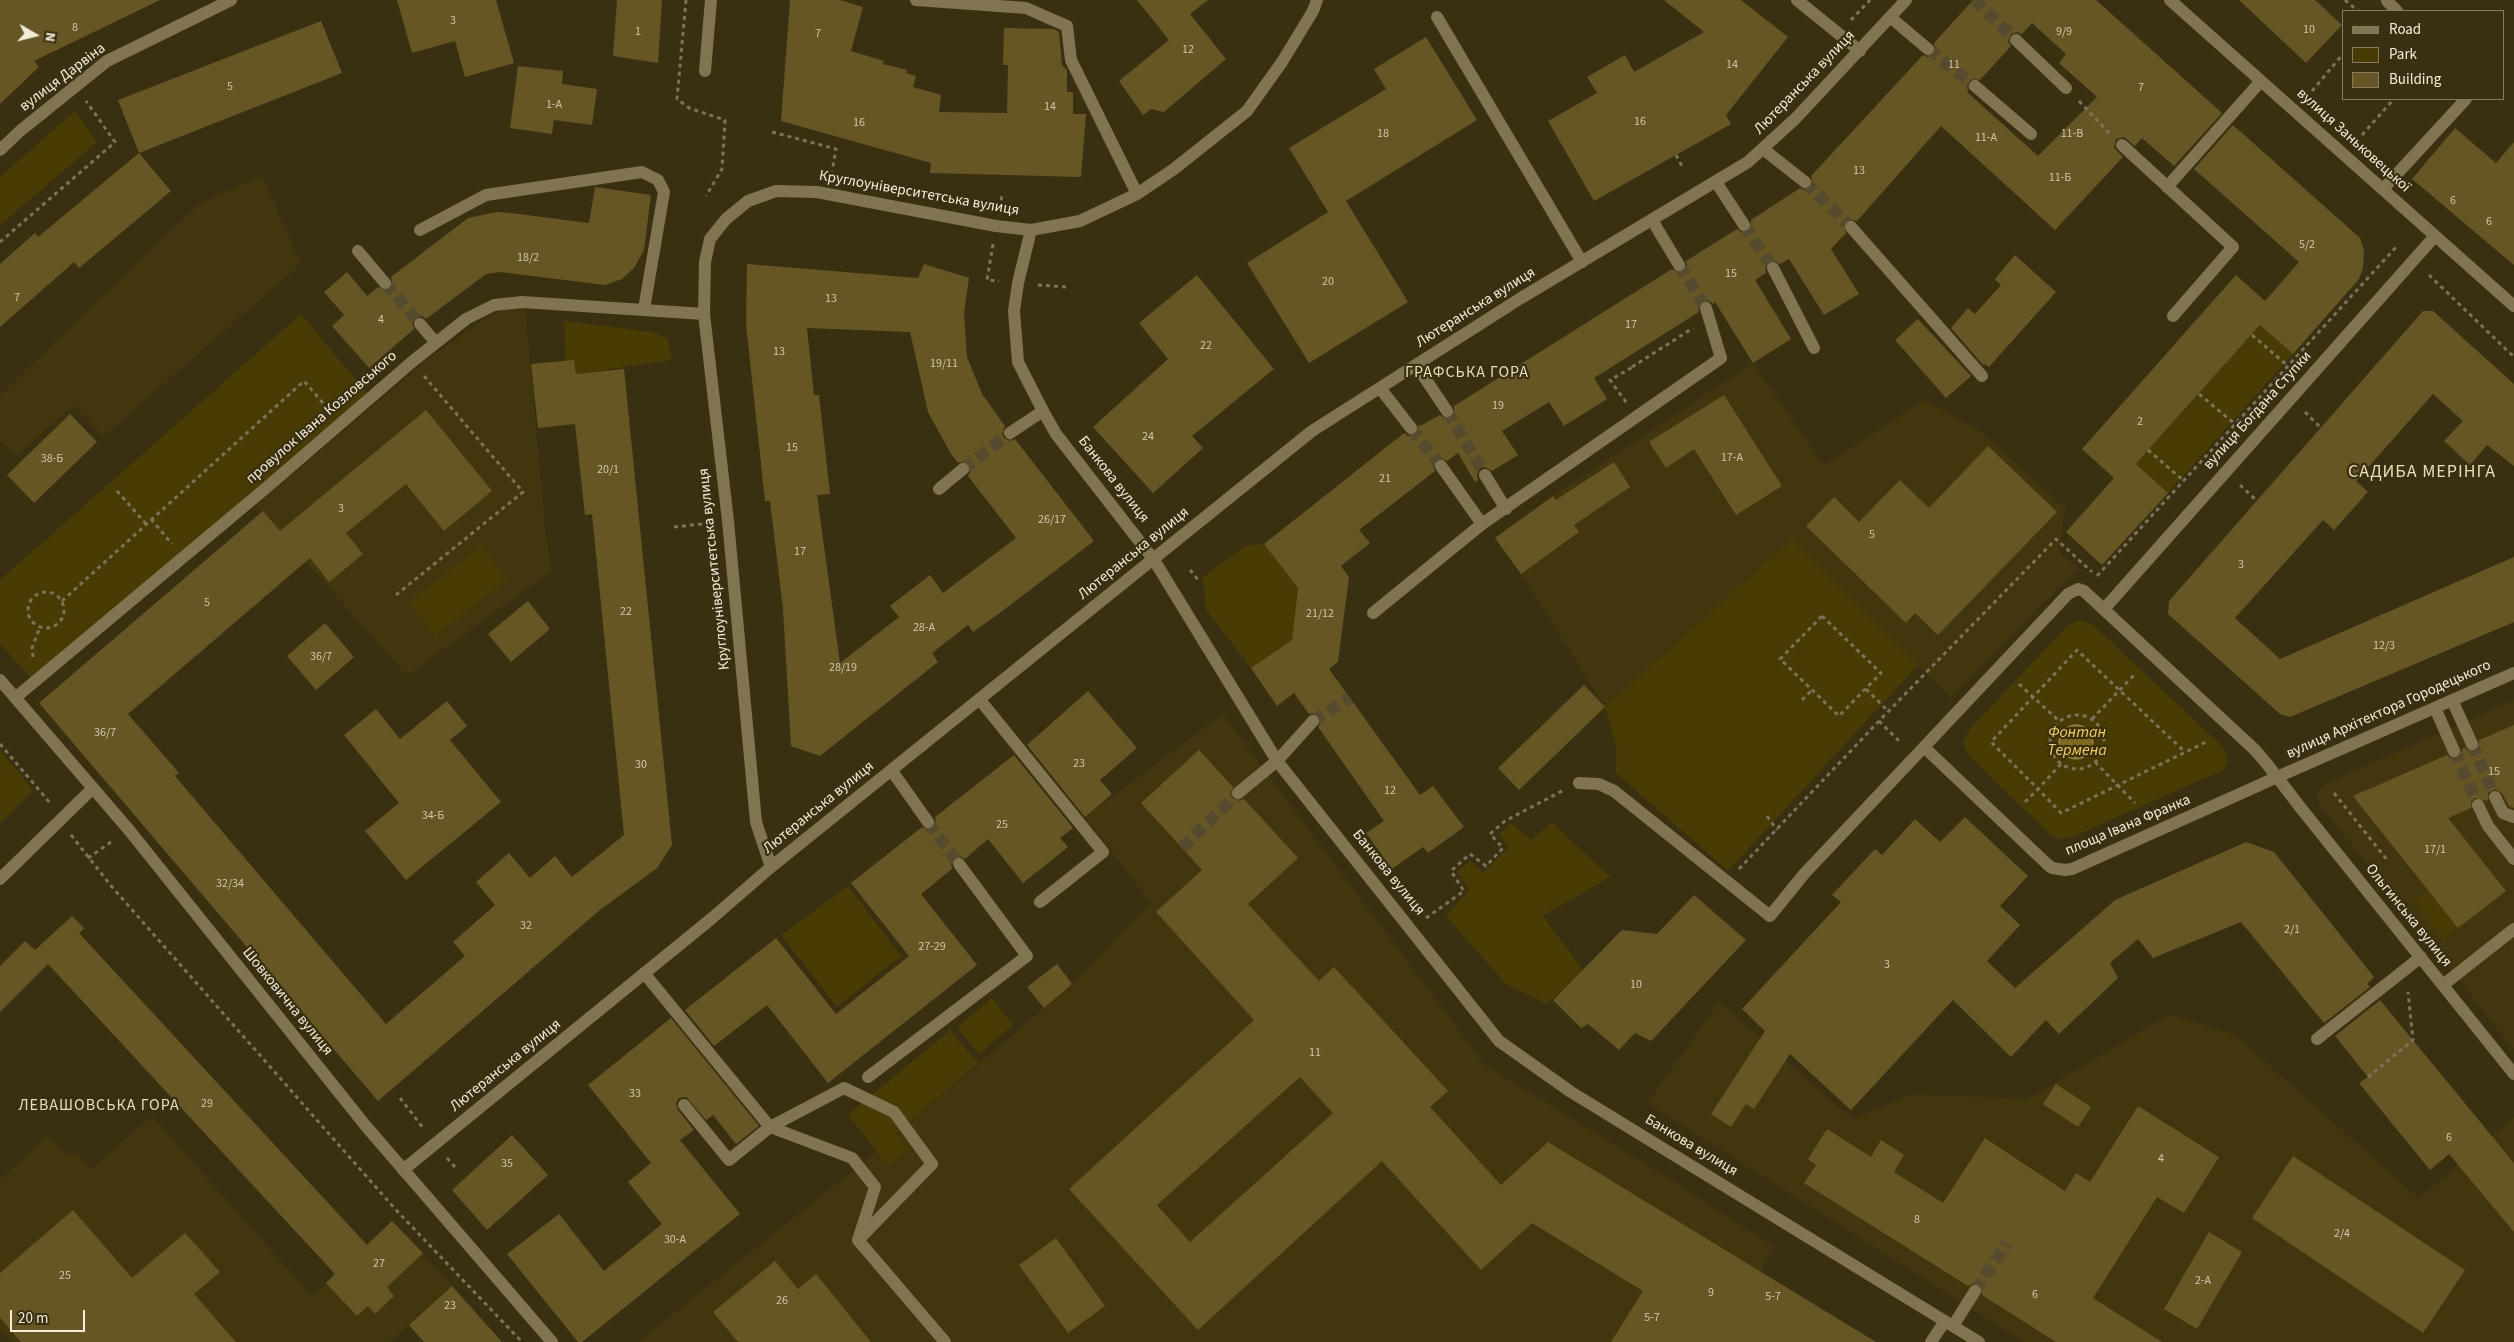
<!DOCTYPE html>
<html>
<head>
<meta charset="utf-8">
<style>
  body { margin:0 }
  #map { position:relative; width:2514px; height:1342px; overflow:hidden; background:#393012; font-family:"Source Sans 3",sans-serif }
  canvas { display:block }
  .legend { position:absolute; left:2342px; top:10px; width:162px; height:90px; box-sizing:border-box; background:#393012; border:1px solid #837c62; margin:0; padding:6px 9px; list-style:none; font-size:15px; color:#f2eddb }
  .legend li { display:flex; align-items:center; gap:10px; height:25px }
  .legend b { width:25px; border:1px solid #837c62 }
  .north { position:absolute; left:10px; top:10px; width:50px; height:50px; -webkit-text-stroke:4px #393012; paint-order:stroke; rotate:98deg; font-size:14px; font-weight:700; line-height:20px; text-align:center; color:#f2eddb }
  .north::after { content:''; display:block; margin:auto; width:18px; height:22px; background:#f2eddb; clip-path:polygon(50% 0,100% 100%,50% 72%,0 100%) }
  .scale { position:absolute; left:10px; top:1310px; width:75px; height:22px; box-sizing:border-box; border:2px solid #f2eddb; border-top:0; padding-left:6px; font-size:15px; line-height:18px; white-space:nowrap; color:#f2eddb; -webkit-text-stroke:4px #393012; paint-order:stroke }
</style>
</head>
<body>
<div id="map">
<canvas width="2514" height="1342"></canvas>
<ul class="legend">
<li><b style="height:6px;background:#817551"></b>Road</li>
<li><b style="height:14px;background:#493b04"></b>Park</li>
<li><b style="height:14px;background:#655624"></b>Building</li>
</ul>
<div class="north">N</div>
<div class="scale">20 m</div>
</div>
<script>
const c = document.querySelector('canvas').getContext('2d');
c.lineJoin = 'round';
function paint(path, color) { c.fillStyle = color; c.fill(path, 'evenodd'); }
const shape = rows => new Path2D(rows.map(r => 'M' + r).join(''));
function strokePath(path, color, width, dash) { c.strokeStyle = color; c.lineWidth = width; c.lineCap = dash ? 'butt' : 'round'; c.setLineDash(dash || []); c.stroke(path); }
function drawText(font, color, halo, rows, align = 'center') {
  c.font = font + ' "Source Sans 3",sans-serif'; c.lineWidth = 4.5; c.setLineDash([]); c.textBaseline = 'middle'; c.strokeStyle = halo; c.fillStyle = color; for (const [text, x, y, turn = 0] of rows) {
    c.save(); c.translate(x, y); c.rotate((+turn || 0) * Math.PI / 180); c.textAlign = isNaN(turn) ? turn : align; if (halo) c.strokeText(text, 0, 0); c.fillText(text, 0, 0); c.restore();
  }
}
paint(shape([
  [262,176,301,264,103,437,73,405,17,456,0,441,0,395,200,203],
  [525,309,546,536,552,571,407,676,256,505,429,358,487,317,502,310],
  [1753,363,1824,465,1925,400,1980,431,2065,508,2059,552,2078,568,1951,698,1792,539,1605,707,1521,574,1579,532,1553,496],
  [2514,700,2514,1050,2320,805,2317,793,2325,784],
  [1223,714,1484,1064,1678,1184,1774,1247,1727,1330,1745,1342,638,1342,876,1152,1072,984,1151,903,1085,817],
  [1719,1002,1852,1119,1913,1094,2028,1099,2170,1014,2235,1035,2419,1198,2514,1117,2514,1342,2024,1342,1647,1103],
  [152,1116,312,1296,392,1221,452,1286,390,1342,12,1342,0,1329,0,1180,47,1135,68,1157,75,1151,91,1169]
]), '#42360f');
paint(shape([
  [75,111,97,142,0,225,0,177],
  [301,314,370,397,35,682,0,644,0,580],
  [564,321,653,332,668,339,672,360,576,374,574,360,566,361],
  [2260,325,2293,354,2168,493,2136,464],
  [1792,539,1918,665,1728,871,1616,773,1616,746,1605,707],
  [1264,544,1298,588,1292,640,1251,668,1206,610,1203,577,1247,545],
  [481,546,507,579,435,636,409,602],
  [2080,620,2093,625,2223,747,2228,761,2225,768,2219,772,2070,838,2059,839,2050,834,1969,756,1963,743,1969,730,2067,626],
  [0,750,33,790,0,823],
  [1552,822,1610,877,1543,916,1583,970,1547,1004,1506,984,1446,916,1469,890,1457,871,1470,861,1483,873,1509,847,1499,834,1511,823,1531,840],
  [848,886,901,956,837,1007,781,935],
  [2429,890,2458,928,2444,940,2414,902],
  [992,998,1013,1025,979,1054,957,1027],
  [950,1030,978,1063,896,1134,909,1148,889,1166,848,1115]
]), '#493b04');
const water = shape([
  '2059 742a17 17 0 1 1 34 0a17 17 0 1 1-34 0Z'
]);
paint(water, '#7f6a1f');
strokePath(water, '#a29157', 1);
paint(shape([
  [0,0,160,0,34,61,39,67,0,104],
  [397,0,496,0,514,63,465,77,455,41,412,53],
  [617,0,662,0,658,63,613,56],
  [790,0,840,0,863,7,851,51,884,61,883,64,907,70,906,73,916,76,913,87,941,95,939,112,1007,113,1008,65,1003,65,1004,28,1054,29,1059,32,1062,65,1067,70,1067,92,1073,92,1073,114,1086,114,1081,177,930,173,931,163,781,121],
  [1137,0,1208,0,1190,14,1226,59,1164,112,1151,109,1143,115,1119,81,1169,40],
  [1664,0,1741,0,1788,37,1726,115,1731,124,1594,201,1548,121,1597,93,1587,77,1625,55,1634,72,1704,32],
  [1973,0,2096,0,2222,113,2174,166,2142,138,2135,146,2124,137,2116,139,2114,148,2123,157,2055,230,1941,126,1857,221,1849,219,1844,224,1846,233,1831,249,1859,294,1824,315,1789,259,1780,264,1774,260,1769,261,1765,267,1766,273,1755,280,1791,339,1753,363,1715,302,1713,304,1708,300,1703,300,1698,306,1699,312,1594,378,1607,399,1564,426,1549,402,1502,431,1518,455,1492,471,1485,467,1480,468,1477,475,1478,480,1475,482,1458,453,1447,461,1441,458,1436,460,1433,466,1435,471,1359,530,1370,543,1341,566,1349,577,1338,662,1329,669,1420,795,1433,786,1464,827,1428,853,1423,847,1392,869,1366,833,1384,821,1318,727,1321,722,1319,715,1314,713,1309,714,1294,693,1277,706,1251,668,1292,640,1298,588,1264,544,1404,433,1408,436,1416,435,1419,431,1418,424,1420,426,1440,415,1444,418,1451,418,1454,414,1454,406,1672,269,1679,273,1684,272,1687,265,1686,261,1737,229,1741,232,1748,232,1751,228,1751,220,1800,188,1804,190,1811,187,1813,183,1811,176,1923,55,1927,57,1934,55,1936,50,1934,43],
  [2032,23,2066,54,2059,63,2097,97,2038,156,1968,93,1967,85,1972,79,1980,80,2011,46,2008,42,2011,34,2017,32,2022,34],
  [2239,0,2315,0,2342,25,2306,63],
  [321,21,342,73,139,153,118,100],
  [1426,37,1477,120,1346,201,1408,302,1309,363,1247,263,1328,212,1289,148,1386,89,1374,69],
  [518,66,563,71,562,84,597,89,592,125,554,120,552,134,510,128],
  [2233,125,2360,238,2364,251,2363,268,2359,279,2293,354,2260,325,2148,450,2136,464,2168,493,2102,565,2066,532,2114,478,2082,449,2236,275,2265,301,2299,262,2194,169],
  [2455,128,2496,163,2514,142,2514,265,2412,179],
  [139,153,171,191,79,268,74,262,0,327,0,264,35,233,38,237],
  [595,187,651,195,644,250,634,268,622,279,605,285,500,272,486,274,426,319,422,316,415,318,412,322,414,329,369,368,332,326,344,315,324,292,347,272,367,296,378,287,387,291,393,285,391,277,468,218,482,215,497,212,511,213,589,223],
  [2015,255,2056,292,1989,367,1985,364,1983,365,1951,328,1968,308,1975,314,2001,285,1995,279],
  [747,264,918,278,924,264,969,278,964,313,967,357,982,394,1005,426,1002,433,1004,438,1010,441,1015,439,1094,541,1001,612,973,632,968,625,932,653,938,662,820,756,791,746,783,609,770,501,765,501,746,324],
  [807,328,910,332,928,412,951,454,958,463,965,461,970,464,971,471,968,476,1016,538,943,593,930,575,890,606,899,617,840,663,817,495,830,494,819,395,814,395],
  [1197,275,1274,369,1192,436,1203,448,1153,493,1093,427,1168,359,1139,323],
  [2423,311,2433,311,2514,384,2514,466,2487,445,2470,465,2444,441,2463,421,2433,394,2356,481,2368,492,2334,530,2323,520,2235,618,2280,659,2514,557,2514,622,2290,717,2280,714,2168,614,2169,601],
  [1918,319,1971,376,1946,398,1895,340],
  [574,360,576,374,624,369,672,845,657,868,600,910,378,1101,39,703,263,511,280,531,426,410,492,491,444,531,406,484,346,533,363,554,329,582,310,558,128,714,179,773,175,776,386,1024,465,956,453,942,495,905,476,882,509,853,530,878,555,856,572,877,624,835,592,514,585,515,575,424,538,428,531,364],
  [1724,395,1782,486,1736,515,1694,449,1666,468,1649,442],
  [70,414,97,442,34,503,7,475],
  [1988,446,2057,512,1938,635,1915,613,1906,623,1806,526,1834,497,1859,522,1900,480,1929,508],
  [1614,462,1630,487,1574,525,1579,532,1521,574,1495,538,1553,496,1556,500],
  [528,601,550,629,511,662,488,634],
  [325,623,354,657,316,690,287,656],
  [1584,685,1605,707,1519,790,1498,768],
  [1088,691,1137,748,1100,780,1112,794,1085,817,1027,745],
  [447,701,467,726,450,740,501,802,406,880,365,831,399,803,344,735,376,709,400,739],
  [2514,725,2514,808,2509,806,2502,793,2495,789,2488,793,2488,801,2475,798,2471,801,2471,808,2448,818,2506,891,2458,928,2353,796,2447,755,2450,758,2457,759,2464,747,2468,751,2475,752,2479,748,2479,740],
  [1199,750,1233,787,1230,794,1232,798,1239,801,1244,799,1298,858,1248,904,1319,981,1334,967,1448,1091,1430,1107,1501,1185,1548,1142,1876,1342,1611,1342,1643,1291,1532,1223,1481,1270,1382,1161,1198,1330,1069,1189,1254,1020,1156,912,1202,870,1141,803],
  [1300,1077,1333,1113,1190,1242,1157,1205],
  [1014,755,1073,828,1060,838,1068,847,1023,883,988,839,965,859,959,856,954,858,951,864,952,869,921,894,977,965,828,1083,767,1005,714,1046,685,1010,776,938,836,1014,909,956,851,883,922,827,928,830,933,828,936,822,935,817],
  [1965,817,2028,876,2000,906,2020,925,1987,961,2015,988,2115,900,2246,842,2274,852,2374,977,2367,984,2370,987,2324,1023,2241,922,2153,958,2138,939,2110,963,2118,978,2059,1034,2046,1020,2011,1057,1953,1000,1851,1110,1790,1054,1754,1109,1746,1104,1731,1127,1711,1114,1765,1031,1742,1009,1841,902,1832,895,1875,849,1882,855,1915,819,1940,842],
  [1694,895,1746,940,1651,1041,1635,1033,1619,1050,1588,1024,1581,1028,1553,1000,1622,930,1657,934],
  [72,916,84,928,79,933,367,1245,392,1221,423,1253,387,1287,394,1296,375,1314,368,1306,357,1316,326,1283,335,1274,48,964,0,1012,0,966,25,941,35,950],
  [1057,964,1072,984,1044,1008,1027,987],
  [2380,1000,2514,1163,2514,1232,2449,1154,2430,1170,2359,1083,2368,1077,2335,1036],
  [671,1018,759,1126,736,1144,713,1115,706,1120,686,1097,679,1098,676,1103,678,1110,694,1130,680,1140,740,1214,582,1342,578,1342,507,1254,559,1214,604,1271,662,1224,628,1182,651,1163,588,1085],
  [2056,1084,2091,1107,2078,1127,2043,1104],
  [2138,1106,2219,1157,2184,1213,2157,1197,2093,1298,2162,1342,2056,1342,1982,1295,1982,1288,1979,1284,1972,1284,1968,1286,1804,1183,1816,1165,1808,1159,1827,1129,1871,1157,1881,1140,1904,1155,1894,1172,1943,1203,1985,1138,2065,1191,2076,1173,2090,1182],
  [512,1135,548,1175,487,1230,452,1190],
  [2293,1156,2465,1270,2423,1333,2252,1218],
  [73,1210,132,1278,185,1233,220,1272,194,1294,236,1342,21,1342,0,1318,0,1273],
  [2209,1232,2242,1252,2197,1329,2164,1309],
  [1056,1238,1105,1306,1068,1333,1019,1265],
  [775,1261,798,1289,816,1274,871,1342,738,1342,713,1312],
  [452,1286,502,1342,424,1342,409,1325]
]), '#655624');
strokePath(shape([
  [1974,0,2016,40],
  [1928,49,1975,86],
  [1805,182,1851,227],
  [1744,225,1773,268],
  [1679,265,1706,308],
  [385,283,420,324],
  [1447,411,1485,475],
  [1411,428,1441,466],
  [963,469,1010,433],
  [1313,721,1350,698],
  [2472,744,2495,797],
  [2454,751,2478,805],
  [928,822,959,864],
  [1182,848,1238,793],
  [1975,1291,2007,1243]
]), '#554c30', 12, [12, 6]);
strokePath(shape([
  [686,0,677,99,689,108,725,120,722,169,706,196],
  [2345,0,2358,11],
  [1851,20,1870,0],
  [2312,91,2343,54],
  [2079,101,2109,133],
  [772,132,836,149,832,171],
  [2362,135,2394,99],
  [1676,155,1683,168],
  [999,208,1002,196],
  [0,242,115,142,86,101],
  [993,244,987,280,999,281],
  [2429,275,2514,357],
  [1038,285,1067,287],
  [2252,335,2288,366],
  [1632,367,1693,328],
  [2199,394,2235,424],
  [1626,402,1610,380,1633,367],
  [2305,412,2320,427],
  [2148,450,2184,481],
  [2240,485,2256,500],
  [117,491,146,524],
  [151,519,172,544],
  [674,527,711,523],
  [1190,570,1200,582],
  [2097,576,2397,246],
  '28 610a18 18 0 1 1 36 0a18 18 0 1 1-36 0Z',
  [396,595,523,492,424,376],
  [62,601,304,381,329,410],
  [1822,616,1881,673,1839,716,1780,659,1822,616],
  [33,657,32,648,40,627],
  [2019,684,2059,721],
  [1866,689,1888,711],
  [1802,700,1812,690],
  '2050 742a27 27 0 1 1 54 0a27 27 0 1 1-54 0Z',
  [2092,719,2136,673],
  [1879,721,1901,743],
  [0,744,51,804],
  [2095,762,2135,803],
  [2061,764,2038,789,2061,813,2208,741],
  [2334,793,2388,861],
  [2025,802,2038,789,1991,742,2077,650,2185,752],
  [1767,816,1777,830],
  [71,835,112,887,396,1210,522,1342],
  [88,858,114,840],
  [1739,869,1879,721,2056,539,2092,572],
  [1426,918,1464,891,1451,871,1470,854,1486,866,1503,848,1490,834,1505,821,1562,791],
  [2368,1077,2413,1040,2408,992],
  [400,1098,424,1129],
  [447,1158,455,1167]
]), '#7b735a', 3, [4, 4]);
strokePath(shape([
  [916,0,1026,8,1067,26,1071,60,1137,194],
  [1797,0,1860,51],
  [2170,0,2514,306],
  [2387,1,2397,11],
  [1437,17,1582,262],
  [1890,17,1928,49],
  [2016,40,2066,88],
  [705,71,711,0],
  [1975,86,2031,134],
  [2122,145,2233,247,2173,316],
  [1763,149,1805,182],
  [0,150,20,131,107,61,231,0],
  [1716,182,1744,225],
  [2167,187,2261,81],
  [2383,189,2466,99],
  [1652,220,1679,265],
  [1851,227,1982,376],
  [420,230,486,195,642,172,658,180,664,192,644,309],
  [1031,230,1018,283,1014,311,1018,362,1043,411,1056,434,1154,560,1277,761,1499,1041,1571,1092,1979,1342],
  [358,251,385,283],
  [1773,268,1814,348],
  [420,324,436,343],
  [1416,365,1447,411],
  [1380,388,1411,428],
  [1010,433,1043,411],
  [1441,466,1482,524],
  [1485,475,1506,509],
  [939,489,963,469],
  [2105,608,2435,236],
  [1373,613,1482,524,1721,358,1706,308],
  [2514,673,2316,760,2277,777,2253,788,2072,869,2065,870,2052,868,2047,864,1924,747,2068,594,2078,589,2084,591,2255,750,2267,764,2277,777,2300,807,2514,1074],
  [0,680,129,830,365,1125,552,1342],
  [15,698,266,488,413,361,466,319,494,305,522,302,704,314],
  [980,700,1103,852,1040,902],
  [2452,700,2472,744],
  [2435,708,2454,751],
  [892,771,928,822],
  [1579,783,1599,784,1614,791,1770,916,1804,874,1924,747],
  [1238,793,1277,761,1313,721],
  [2495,797,2503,813,2514,817],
  [2478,805,2488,826,2514,859],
  [771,867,756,822,728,521,704,314,705,262,710,239,726,219,748,201,776,191,817,192,996,226,1031,230,1080,221,1137,194,1174,169,1247,111,1282,62,1313,11,1317,0],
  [0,879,93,788],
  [644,973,770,1127,729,1160,684,1105],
  [2443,985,2514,929],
  [2317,1039,2421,957],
  [868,1077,1027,956,959,864],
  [770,1127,852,1158,875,1187,858,1240,945,1342],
  [770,1127,844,1088,894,1112,932,1164,860,1238],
  [403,1170,711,919,771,867,1312,431,1521,298,1748,162,1796,118,1906,0],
  [1953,1326,1975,1291],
  [1931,1342,1945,1321]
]), '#817551', 12);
drawText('12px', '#cfc7ad', null, [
  ["3",453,21],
  ["8",75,28],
  ["10",2309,30],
  ["1",638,32],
  ["9/9",2064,32],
  ["7",818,34],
  ["12",1188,50],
  ["14",1732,65],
  ["11",1954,65],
  ["5",230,87],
  ["7",2141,88],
  ["1-А",554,105],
  ["14",1050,107],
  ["16",1640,122],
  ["16",859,123],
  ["18",1383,134],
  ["11-В",2072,134],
  ["11-А",1986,138],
  ["13",1859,171],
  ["11-Б",2060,178],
  ["6",2453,201],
  ["6",2489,222],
  ["5/2",2307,245],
  ["18/2",528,258],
  ["15",1731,274],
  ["20",1328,282],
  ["7",17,298],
  ["13",831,299],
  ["4",381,320],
  ["17",1631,325],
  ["22",1206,346],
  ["13",779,352],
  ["19/11",944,364],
  ["19",1498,406],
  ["2",2140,422],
  ["24",1148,437],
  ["15",792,448],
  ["17-А",1732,458],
  ["38-Б",52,459],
  ["20/1",608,470],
  ["21",1385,479],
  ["3",341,509],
  ["26/17",1052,520],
  ["5",1872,535],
  ["17",800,552],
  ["3",2241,565],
  ["5",207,603],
  ["22",626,612],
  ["21/12",1320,614],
  ["28-А",924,628],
  ["12/3",2384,646],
  ["36/7",321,657],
  ["28/19",843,668],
  ["36/7",105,733],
  ["23",1079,764],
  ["30",641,765],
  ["15",2494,772],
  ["12",1390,791],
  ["34-Б",433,816],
  ["25",1002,825],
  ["17/1",2435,850],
  ["32/34",230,884],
  ["32",526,926],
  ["2/1",2292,930],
  ["27-29",932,947],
  ["3",1887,965],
  ["10",1636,985],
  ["11",1315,1053],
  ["33",635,1094],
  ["29",207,1104],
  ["6",2449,1138],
  ["4",2161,1159],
  ["35",507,1164],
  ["8",1917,1220],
  ["2/4",2342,1234],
  ["30-А",675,1240],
  ["27",379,1264],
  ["25",65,1276],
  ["2-А",2203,1281],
  ["9",1711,1293],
  ["6",2035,1295],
  ["5-7",1773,1297],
  ["26",782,1301],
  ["23",450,1306],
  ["5-7",1652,1318]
]);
drawText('15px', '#f2eddb', '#393012', [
  ["вулиця Дарвіна",63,78,-37],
  ["Лютеранська вулиця",1805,83,-46],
  ["вулиця Заньковецької",2353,141,42],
  ["Круглоуніверситетська вулиця",919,194,10],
  ["Лютеранська вулиця",1476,308,-32],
  ["вулиця Богдана Ступки",2258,411,-48],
  ["провулок Івана Козловського",322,418,-41],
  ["Банкова вулиця",1113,480,52],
  ["Лютеранська вулиця",1134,554,-39],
  ["Круглоуніверситетська вулиця",715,569,-96],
  ["вулиця Архітектора Городецького",2389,710,-24],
  ["Лютеранська вулиця",819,808,-39],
  ["площа Івана Франка",2128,826,-23],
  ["Банкова вулиця",1388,873,51],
  ["Ольгинська вулиця",2408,916,51],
  ["Шовковична вулиця",287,1002,51],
  ["Лютеранська вулиця",506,1066,-39],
  ["Банкова вулиця",1691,1146,31]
]);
c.letterSpacing = '1px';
drawText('16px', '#e9debb', '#393012', [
  ["ГРАФСЬКА ГОРА",1467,373],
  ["ЛЕВАШОВСЬКА ГОРА",99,1106]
]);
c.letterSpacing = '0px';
drawText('italic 16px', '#f6d04f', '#393012', [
  ["Фонтан",2077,733],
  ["Термена",2077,751]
]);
c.letterSpacing = '1px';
drawText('18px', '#e9debb', '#393012', [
  ["САДИБА МЕРІНГА",2422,473]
]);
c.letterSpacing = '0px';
</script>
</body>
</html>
